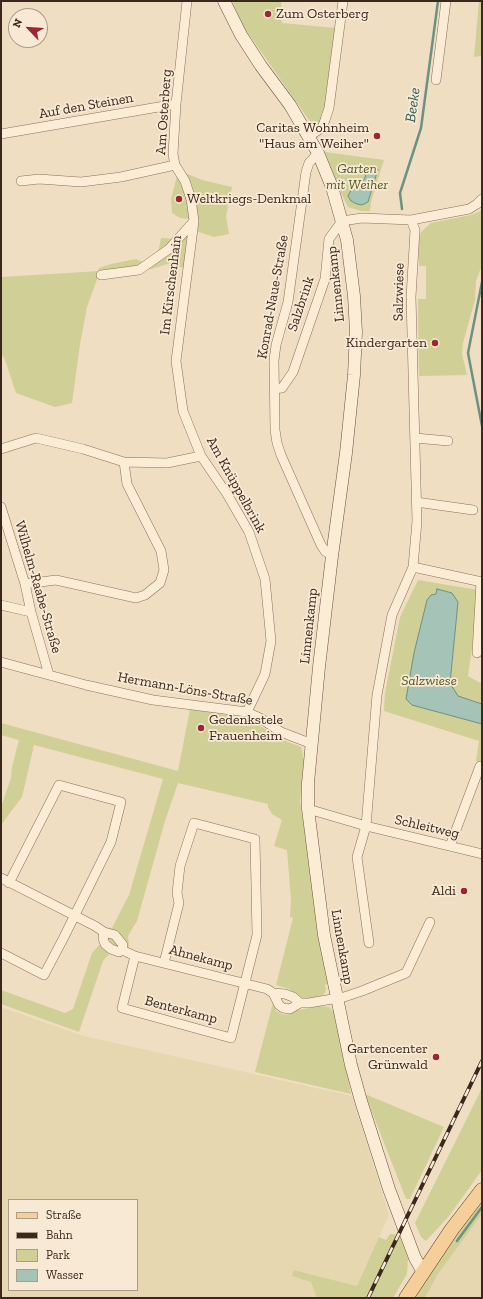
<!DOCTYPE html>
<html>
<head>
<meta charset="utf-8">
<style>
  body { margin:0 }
  #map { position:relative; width:483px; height:1299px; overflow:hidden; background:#f0dec3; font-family:"Zilla Slab",serif }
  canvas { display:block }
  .frame { position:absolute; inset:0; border:2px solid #3b281d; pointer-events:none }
  .legend { position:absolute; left:8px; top:1199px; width:130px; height:92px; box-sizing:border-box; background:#f7e9d3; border:1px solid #ac9c8a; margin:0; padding:5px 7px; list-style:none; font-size:12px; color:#3b281d }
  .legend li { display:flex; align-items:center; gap:8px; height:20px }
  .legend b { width:20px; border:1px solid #ac9c8a }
  .north { position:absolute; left:8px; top:8px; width:40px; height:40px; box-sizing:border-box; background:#f7e9d3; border:1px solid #ac9c8a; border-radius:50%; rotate:295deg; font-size:11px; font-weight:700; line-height:16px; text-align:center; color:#3b281d }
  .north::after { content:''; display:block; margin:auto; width:14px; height:18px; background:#9e2534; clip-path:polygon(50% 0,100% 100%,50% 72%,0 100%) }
</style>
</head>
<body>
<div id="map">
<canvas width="483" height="1299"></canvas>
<div class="frame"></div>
<ul class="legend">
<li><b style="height:5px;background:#f5ce99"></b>Straße</li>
<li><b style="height:5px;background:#3b281d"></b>Bahn</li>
<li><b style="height:11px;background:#cfcf96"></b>Park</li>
<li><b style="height:11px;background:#a5c3b7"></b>Wasser</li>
</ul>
<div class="north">N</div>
</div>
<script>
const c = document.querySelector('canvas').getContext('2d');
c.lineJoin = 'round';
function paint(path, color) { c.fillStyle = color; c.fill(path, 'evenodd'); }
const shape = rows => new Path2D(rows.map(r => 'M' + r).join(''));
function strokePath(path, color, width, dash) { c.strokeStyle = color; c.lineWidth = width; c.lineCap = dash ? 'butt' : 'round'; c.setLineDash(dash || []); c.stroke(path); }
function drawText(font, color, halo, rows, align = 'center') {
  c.font = font + ' "Zilla Slab",serif'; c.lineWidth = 3.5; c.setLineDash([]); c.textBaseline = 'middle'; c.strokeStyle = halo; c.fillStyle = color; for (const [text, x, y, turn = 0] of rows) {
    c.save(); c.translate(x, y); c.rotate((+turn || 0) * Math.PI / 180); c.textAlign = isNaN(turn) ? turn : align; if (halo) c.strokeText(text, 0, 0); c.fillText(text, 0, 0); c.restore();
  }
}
paint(shape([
  [1,1007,84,1036,352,1096,389,1215,357,1286,294,1270,311,1282,316,1296,319,1298,1,1298],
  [9,1200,137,1200,137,1290,9,1290],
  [482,1214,482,1298,425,1298,438,1274]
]), '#e6d7b0');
paint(shape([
  [232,1,281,1,282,23,335,28,328,97,322,122,318,125,311,123,243,26],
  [479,1,482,1,482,56,474,57],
  [325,152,384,160,371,202,370,211,361,211,348,207,342,195],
  [183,172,202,180,232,187,226,216,229,234,214,237,196,231,191,219,180,218,172,213,171,199,177,176],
  [481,211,482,265,476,281,475,300,463,343,462,354,467,375,419,376,418,299,426,299,426,266,419,266,418,243,421,232,431,223,471,215],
  [191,226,185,269,171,263,151,269,142,270],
  [161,238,176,239,158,253],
  [136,259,145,263,139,268,98,270,99,268,111,264],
  [100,271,87,307,80,344,72,403,55,407,16,393,4,357,1,356,2,277],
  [418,580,478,590,474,635,468,676,482,684,482,762,476,761,479,741,384,711,385,693,400,617],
  [190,709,240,717,257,724,283,740,301,747,304,760,300,801,328,983,325,985,326,990,324,994,321,996,308,999,302,998,289,989,276,985,293,918,290,917,291,899,287,850,274,846,282,820,272,814,268,807,268,804,178,783,165,821,137,921,128,936,129,946,122,956,110,953,103,961,79,1032,1,1004,1,990,65,1013,73,1009,92,953,100,944,98,934,105,927,112,928,129,895,163,779,34,745,22,797,1,825,1,807,11,778,12,767,19,740,1,735,1,723,178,771],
  [273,1003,276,1011,282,1014,287,1015,293,1011,320,1006,329,1007,334,1012,351,1094,255,1072],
  [482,1088,482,1170,449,1216,426,1241,421,1237,415,1223],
  [365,1094,444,1127,410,1199,406,1199],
  [482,1195,482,1214,438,1274,425,1298,413,1298],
  [390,1234,394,1234,400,1237,408,1258,407,1274,393,1298,319,1298,316,1296,311,1282,292,1276,294,1270,357,1286,379,1237,386,1240]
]), '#cfcf96');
const water = shape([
  [368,169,378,169,368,202,362,205,357,204,351,201,348,196,351,190,359,183,364,180,368,169],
  [437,589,452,593,458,602,450,683,458,696,482,704,482,724,412,705,406,699,414,653,427,600,431,595,436,594,437,589]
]);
paint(water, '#a5c3b7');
strokePath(water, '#6b9284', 1);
strokePath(shape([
  [402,209,400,193,421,128,438,1],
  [482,282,468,353,482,426],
  [457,1241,482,1207]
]), '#6b9284', 2.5);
const street = shape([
  [187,1,176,104,173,154,175,165,185,181,191,199,194,221,176,361,183,411,201,456,227,494,249,532,265,579,271,641,265,674,247,712],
  [436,80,446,1],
  [1,134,176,104],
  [309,136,322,128,325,120,329,108,343,1],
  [318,153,309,163,306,172,288,302,276,345,274,360,275,430,277,443,281,455,321,545,325,551,332,556],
  [21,181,39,179,81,182,121,177,175,165],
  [101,275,139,270,169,249,194,221],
  [274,389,282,388,293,372,325,279,329,239,342,221,362,218,411,220,469,209,477,204,482,199],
  [415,438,448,441],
  [1,449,36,438,83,449,124,462,167,463,201,456],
  [416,502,473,510],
  [1,507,25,584,31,612,49,675],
  [413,567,482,582],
  [25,584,56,580,136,598,145,595,160,583,164,570,161,551,127,484,124,462],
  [1,605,31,612],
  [477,653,481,582],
  [1,662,86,685,153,700,247,712,260,718,281,732,312,744],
  [308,809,366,826,482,854],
  [450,846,480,766],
  [1,878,95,926,104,932],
  [104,932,115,935,123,945,122,950,119,952,111,949,105,944,103,938,104,932],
  [369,943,357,857,366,826,377,695,392,615,413,567,417,521,411,297,415,230,411,220],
  [122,950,135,956,267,989,273,993],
  [1,953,44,975,63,939,111,842,121,802,59,785,9,883],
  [135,956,122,1008,231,1038,257,935,255,839,194,823,180,866,177,893,179,903,164,963],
  [273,993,285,994,293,997,300,1003,290,1009,283,1008,279,1005,273,993],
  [300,1003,309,1003,344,997,362,991,406,973,430,922]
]);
const secondary = shape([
  [224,1,241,35,261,66,290,105,318,153,332,187,347,240,354,296,356,332,354,375,346,453,332,556,319,667,308,783,308,809,324,935,351,1065,361,1101,389,1189,415,1258,423,1272]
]);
const primary = shape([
  [406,1298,452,1229,482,1190]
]);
strokePath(street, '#8c6e58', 10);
strokePath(secondary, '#6d4f3c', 13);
strokePath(primary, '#593c2d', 15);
strokePath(street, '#fbecd6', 9);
strokePath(secondary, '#fbecd6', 12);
strokePath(primary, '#f5ce99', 14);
const rail = shape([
  [368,1298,482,1061]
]);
strokePath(rail, '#3b281d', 4);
strokePath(rail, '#f7e9d3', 2.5, [8]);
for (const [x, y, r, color] of [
  [268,14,4,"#9e2534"],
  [377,136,4,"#9e2534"],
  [179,199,4,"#9e2534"],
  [435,343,4,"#9e2534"],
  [201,728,4,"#9e2534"],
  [464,891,4,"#9e2534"],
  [436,1057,4,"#9e2534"]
]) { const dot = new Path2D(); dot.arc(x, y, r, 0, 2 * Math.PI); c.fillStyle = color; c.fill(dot); strokePath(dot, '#f7e9d3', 1.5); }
drawText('14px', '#3b281d', '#f7e9d3', [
  ["Zum Osterberg",276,14,"left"],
  ["Caritas Wohnheim",369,128],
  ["\"Haus am Weiher\"",369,144],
  ["Weltkriegs-Denkmal",187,199,"left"],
  ["Kindergarten",427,343],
  ["Gedenkstele",209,720,"left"],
  ["Frauenheim",209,736,"left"],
  ["Aldi",456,891],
  ["Gartencenter",428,1049],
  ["Grünwald",428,1065]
], 'right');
drawText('14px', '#3b281d', '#f7e9d3', [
  ["Auf den Steinen",86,106,-10],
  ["Am Osterberg",164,112,-86],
  ["Linnenkamp",336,284,-96],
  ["Im Kirschenhain",171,285,-83],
  ["Salzwiese",399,292,-89],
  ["Konrad-Naue-Straße",273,297,-80],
  ["Salzbrink",301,304,-72],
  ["Am Knüppelbrink",236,485,61],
  ["Wilhelm-Raabe-Straße",38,587,74],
  ["Linnenkamp",309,626,-84],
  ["Hermann-Löns-Straße",185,689,10],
  ["Schleitweg",427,827,13],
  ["Linnenkamp",342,947,80],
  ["Ahnekamp",201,958,15],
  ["Benterkamp",181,1010,15]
]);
drawText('italic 14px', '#515823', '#f7e9d3', [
  ["Garten",357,169],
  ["mit Weiher",357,185],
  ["Salzwiese",429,681]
]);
drawText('italic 15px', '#2c5b53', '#f7e9d3', [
  ["Beeke",413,105,-82]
]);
</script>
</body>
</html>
